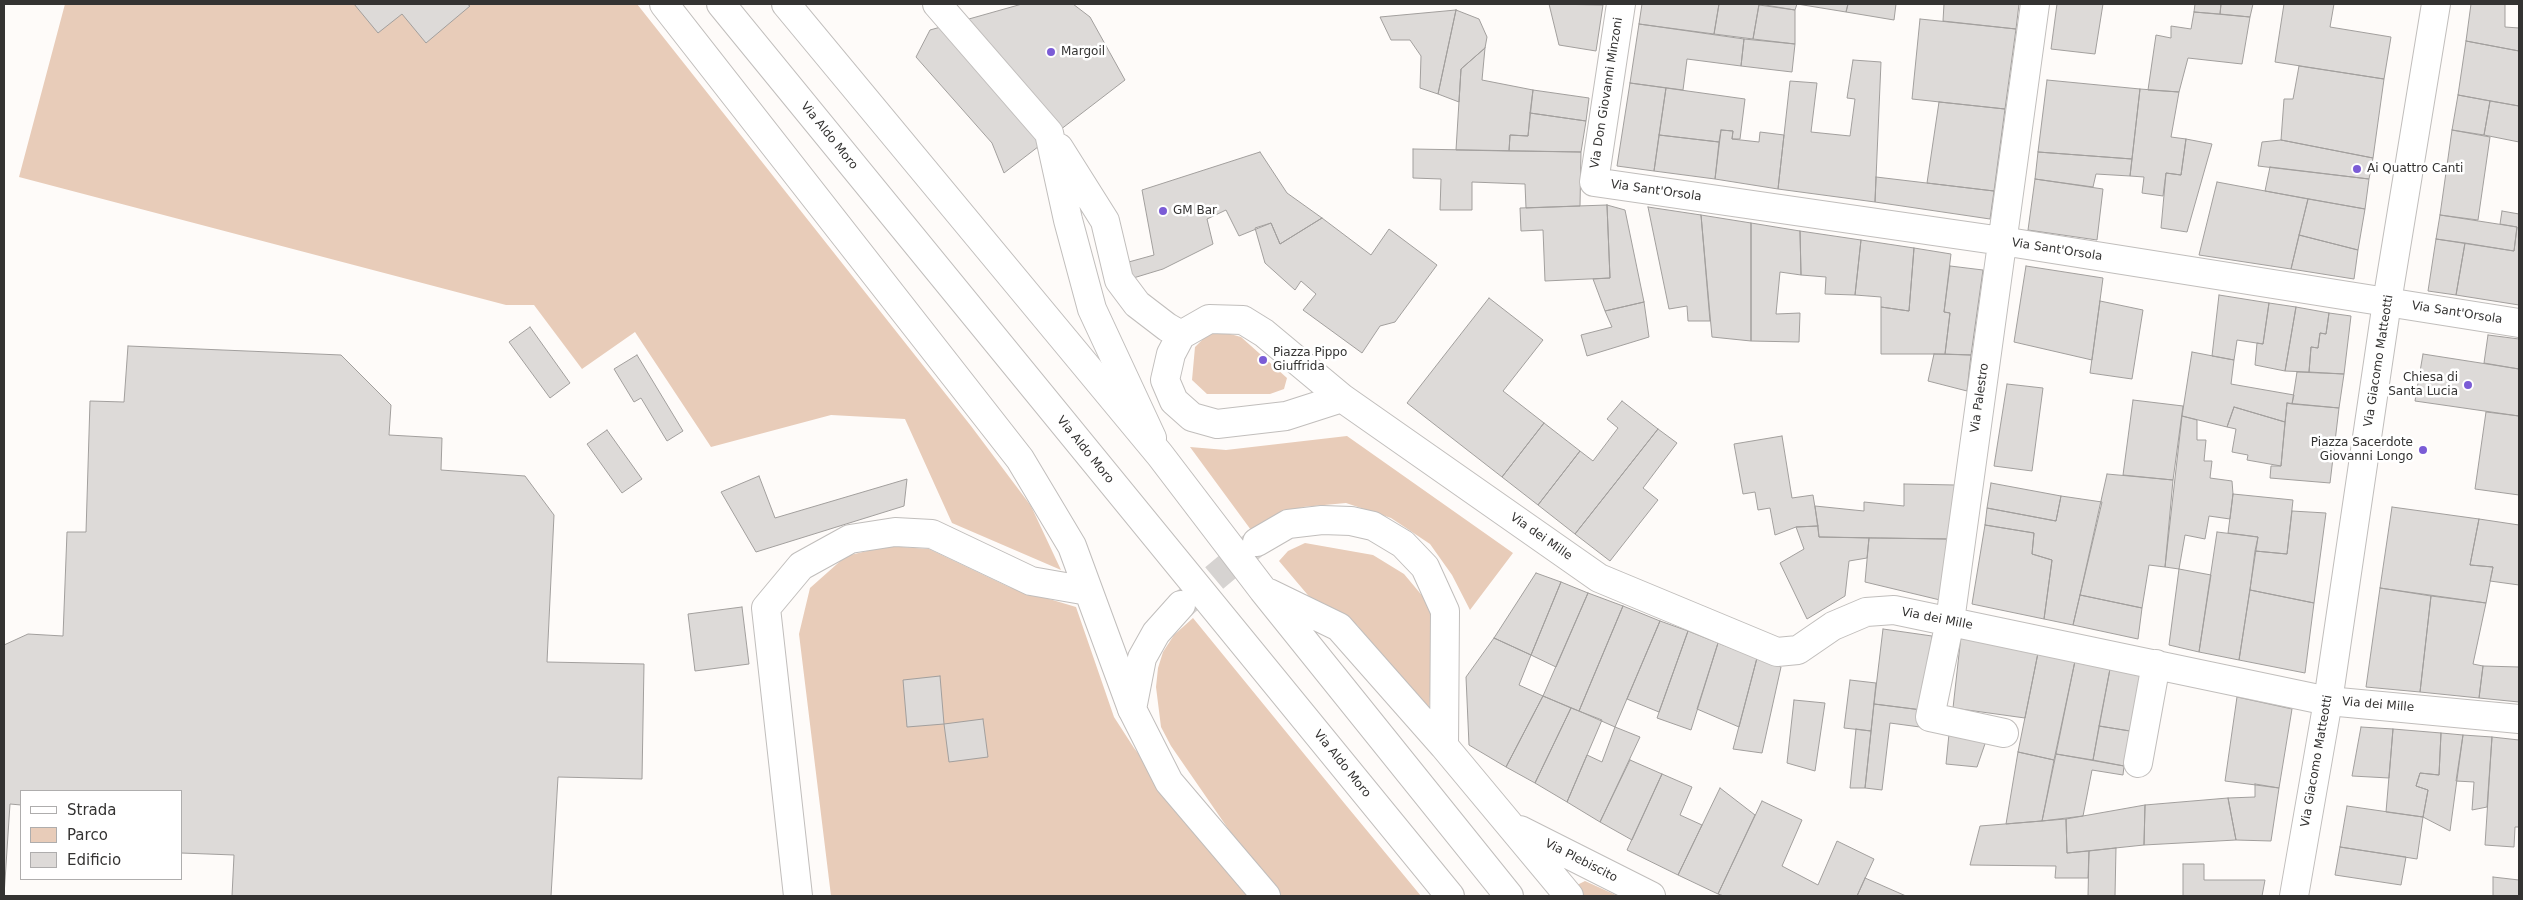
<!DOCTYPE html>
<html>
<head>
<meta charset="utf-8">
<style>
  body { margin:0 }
  #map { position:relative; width:2523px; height:900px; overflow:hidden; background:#fefbf9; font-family:"DejaVu Sans",sans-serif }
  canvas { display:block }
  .frame { position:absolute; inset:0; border:5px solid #343332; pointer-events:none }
  .legend { position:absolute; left:20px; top:790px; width:162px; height:90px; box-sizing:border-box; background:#fff; border:1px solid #aeadad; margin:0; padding:6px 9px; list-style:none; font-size:15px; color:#343332 }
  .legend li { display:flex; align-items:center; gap:10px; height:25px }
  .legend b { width:25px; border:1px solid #aeadad }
</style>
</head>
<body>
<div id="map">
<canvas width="2523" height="900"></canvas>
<div class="frame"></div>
<ul class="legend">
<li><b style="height:6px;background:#fff"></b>Strada</li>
<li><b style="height:14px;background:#e8ccb9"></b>Parco</li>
<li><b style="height:14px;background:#dddad8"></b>Edificio</li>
</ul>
</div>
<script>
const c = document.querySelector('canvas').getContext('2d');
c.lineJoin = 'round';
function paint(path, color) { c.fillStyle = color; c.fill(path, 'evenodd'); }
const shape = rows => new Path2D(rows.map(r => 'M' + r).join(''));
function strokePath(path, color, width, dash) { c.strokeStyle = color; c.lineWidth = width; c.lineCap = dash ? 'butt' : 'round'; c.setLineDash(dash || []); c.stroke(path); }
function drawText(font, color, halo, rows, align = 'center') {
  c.font = font + ' "DejaVu Sans",sans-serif'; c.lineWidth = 5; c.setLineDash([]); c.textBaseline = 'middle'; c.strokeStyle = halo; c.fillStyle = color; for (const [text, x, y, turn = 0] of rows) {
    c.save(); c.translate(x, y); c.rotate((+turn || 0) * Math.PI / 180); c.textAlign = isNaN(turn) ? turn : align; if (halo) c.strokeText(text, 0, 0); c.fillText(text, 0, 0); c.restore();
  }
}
paint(shape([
  [65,4,637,4,971,426,1031,506,1061,570,952,523,905,419,831,415,711,447,635,332,582,369,534,305,506,305,19,177],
  [1223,332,1241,337,1287,378,1284,389,1270,394,1207,394,1192,380,1195,347,1207,335],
  [1347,436,1513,553,1470,610,1452,575,1430,544,1391,518,1346,503,1303,507,1269,520,1251,530,1190,447,1226,450],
  [1305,543,1373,555,1404,574,1430,605,1433,633,1429,713,1357,625,1318,607,1279,561,1288,551],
  [888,546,929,549,1009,587,1076,607,1114,717,1134,748,1247,896,831,896,799,634,810,588,846,556],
  [1193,618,1345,804,1421,896,1281,896,1258,872,1171,746,1161,727,1156,687,1158,668,1163,652,1174,635],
  [1585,881,1618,896,1583,896,1575,886]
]), '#e8ccb9');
const building = shape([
  [354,4,467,4,470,6,426,43,402,14,378,33,354,4],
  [1022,4,1073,4,1090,17,1125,80,1004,173,992,143,916,57,930,30,1022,4],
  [1549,4,1603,5,1596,51,1559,45,1549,4],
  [1642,4,1719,4,1714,34,1639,24,1642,4],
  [1719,4,1759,4,1753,39,1714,34,1719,4],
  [1759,4,1797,4,1795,10,1759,4],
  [1797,4,1848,4,1846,12,1797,4],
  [1848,4,1896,4,1894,20,1846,12,1848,4],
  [1944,4,2019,4,2016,29,1943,21,1944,4],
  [2057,4,2103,4,2095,54,2051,49,2057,4],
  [2195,4,2221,4,2220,14,2194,12,2195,4],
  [2221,4,2253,4,2250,17,2220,14,2221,4],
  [2284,4,2334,4,2330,27,2391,37,2384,79,2275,62,2284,4],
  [2471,4,2505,4,2505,27,2519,28,2519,51,2466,41,2471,4],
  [1759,5,1795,10,1795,44,1753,39,1759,5],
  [1456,10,1479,19,1487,37,1485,48,1461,69,1459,102,1438,94,1456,10],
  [1456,10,1438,94,1420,88,1421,56,1410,40,1391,40,1380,17,1456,10],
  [2194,12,2250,17,2242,64,2188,58,2179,92,2148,90,2156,35,2171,38,2171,26,2191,29,2194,12],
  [1920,19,2016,29,2005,109,1912,99,1920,19],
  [1639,24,1744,39,1741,66,1687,59,1683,90,1630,83,1639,24],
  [1744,39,1795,44,1792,72,1741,66,1744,39],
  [2466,41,2519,51,2519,106,2458,95,2466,41],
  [1485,48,1482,80,1533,90,1528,136,1510,135,1509,151,1456,150,1461,69,1485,48],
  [1853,60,1881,62,1875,202,1778,189,1790,81,1817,83,1811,132,1850,136,1855,99,1847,98,1853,60],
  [2299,66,2384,79,2373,158,2281,140,2284,99,2293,99,2299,66],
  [2047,80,2140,89,2132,159,2038,152,2047,80],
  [1630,83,1666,88,1654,171,1617,166,1630,83],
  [1666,88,1745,99,1740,139,1732,139,1733,131,1721,130,1719,142,1659,135,1666,88],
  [2140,89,2179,92,2171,137,2186,139,2181,175,2166,173,2163,196,2142,193,2144,177,2130,176,2140,89],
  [1533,90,1589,98,1586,121,1530,113,1533,90],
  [2458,95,2490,101,2484,135,2452,130,2458,95],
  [2490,101,2519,106,2519,142,2484,135,2490,101],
  [1939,102,2005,109,1994,191,1927,183,1939,102],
  [1530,113,1586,121,1581,152,1509,151,1510,135,1528,136,1530,113],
  [1721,130,1733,131,1732,139,1759,142,1760,132,1784,135,1778,189,1715,179,1721,130],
  [2452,130,2490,137,2478,220,2440,215,2452,130],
  [1659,135,1719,142,1715,179,1654,171,1659,135],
  [2186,139,2212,144,2187,232,2161,228,2166,173,2181,175,2186,139],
  [2281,140,2373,158,2369,179,2258,166,2262,142,2281,140],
  [1413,149,1581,152,1580,206,1526,208,1525,184,1472,182,1472,210,1440,210,1441,179,1413,178,1413,149],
  [1260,152,1287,193,1322,218,1280,244,1271,223,1239,236,1226,210,1207,219,1213,244,1163,269,1130,279,1125,263,1154,255,1142,190,1260,152],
  [2038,152,2132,159,2130,176,2096,174,2093,187,2035,179,2038,152],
  [2270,167,2369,179,2365,209,2265,191,2270,167],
  [1876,177,1994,191,1990,219,1875,202,1876,177],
  [2035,179,2103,189,2097,240,2028,230,2035,179],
  [2217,182,2308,199,2291,269,2199,255,2217,182],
  [2308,199,2365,209,2358,250,2299,235,2308,199],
  [1607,205,1625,210,1644,302,1605,311,1593,279,1610,278,1607,205],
  [1607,205,1610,278,1545,281,1543,230,1521,231,1520,208,1607,205],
  [1648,207,1701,215,1710,321,1688,321,1687,306,1669,309,1648,207],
  [2502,211,2519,214,2519,305,2456,295,2465,243,2514,251,2517,227,2500,224,2502,211],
  [1701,215,1751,223,1751,341,1712,337,1701,215],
  [2440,215,2517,227,2514,251,2436,239,2440,215],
  [1322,218,1371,255,1389,229,1437,265,1395,322,1380,326,1362,353,1303,310,1316,294,1301,281,1295,290,1265,263,1255,228,1271,223,1280,244,1322,218],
  [1751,223,1800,231,1801,275,1780,272,1776,314,1800,313,1799,342,1751,341,1751,223],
  [1800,231,1861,240,1855,295,1825,294,1826,277,1801,275,1800,231],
  [2299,235,2358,250,2354,279,2291,269,2299,235],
  [2436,239,2465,243,2456,295,2428,291,2436,239],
  [1861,240,1914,248,1909,311,1881,307,1881,297,1855,295,1861,240],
  [1914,248,1951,254,1944,312,1950,313,1945,354,1881,354,1881,307,1909,311,1914,248],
  [1950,266,1983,270,1971,355,1945,354,1950,313,1944,312,1950,266],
  [2026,266,2103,278,2092,360,2014,342,2026,266],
  [2219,295,2269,303,2263,344,2237,340,2234,360,2212,356,2219,295],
  [1489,298,1543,340,1503,391,1544,423,1502,477,1407,403,1489,298],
  [2100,301,2143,310,2132,379,2090,373,2100,301],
  [1644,302,1649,337,1587,356,1581,335,1612,327,1605,311,1644,302],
  [2269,303,2296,307,2285,371,2255,365,2257,343,2263,344,2269,303],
  [2296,307,2329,313,2326,334,2320,333,2318,348,2311,347,2309,372,2285,371,2296,307],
  [2329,313,2351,316,2344,374,2309,372,2311,347,2318,348,2320,333,2326,334,2329,313],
  [530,327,570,383,550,398,509,342,530,327],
  [2488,335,2519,339,2519,369,2484,363,2488,335],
  [128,346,341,355,391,405,389,435,442,438,441,470,525,476,554,515,547,662,644,664,642,779,558,777,551,896,232,896,234,855,181,853,181,791,21,791,21,805,10,804,4,896,4,645,28,634,63,636,67,532,86,532,90,401,124,402,128,346],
  [2192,352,2234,360,2231,384,2294,395,2292,404,2287,403,2285,422,2234,407,2227,427,2182,416,2192,352],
  [1934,354,1971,355,1967,391,1928,381,1934,354],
  [2423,354,2519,369,2519,416,2415,401,2423,354],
  [637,355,683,431,667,441,641,398,634,402,614,369,637,355],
  [2297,372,2344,374,2339,408,2292,404,2297,372],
  [2007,384,2043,388,2032,471,1994,466,2007,384],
  [2133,400,2183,406,2173,480,2123,475,2133,400],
  [1622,401,1658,429,1575,534,1538,505,1580,451,1593,461,1618,428,1607,419,1622,401],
  [2287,403,2339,408,2330,483,2270,478,2271,466,2281,466,2287,403],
  [2234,407,2285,422,2281,466,2247,460,2248,455,2232,452,2236,429,2227,427,2234,407],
  [2486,412,2519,416,2519,495,2475,489,2486,412],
  [2182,416,2197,420,2197,440,2206,440,2204,461,2212,461,2210,478,2232,481,2233,494,2230,519,2209,516,2205,539,2185,535,2179,569,2165,567,2182,416],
  [1544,423,1580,451,1538,505,1502,477,1544,423],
  [1658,429,1677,443,1643,488,1658,500,1610,561,1575,534,1658,429],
  [607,430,642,479,622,493,587,444,607,430],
  [1782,436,1792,498,1813,495,1818,526,1796,527,1775,535,1770,508,1758,510,1755,492,1743,494,1734,444,1782,436],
  [2107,474,2173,480,2165,567,2149,565,2142,608,2080,595,2107,474],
  [759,476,775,518,907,479,904,506,756,552,721,492,759,476],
  [1991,483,2061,496,2056,521,1987,508,1991,483],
  [1904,484,1955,485,1948,539,1819,537,1815,506,1864,511,1864,502,1904,506,1904,484],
  [2233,494,2293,500,2287,554,2255,551,2258,537,2228,533,2233,494],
  [2061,496,2102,502,2073,625,2044,619,2052,560,2032,554,2034,533,1985,525,1987,508,2056,521,2061,496],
  [2392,507,2479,519,2470,565,2493,567,2486,603,2380,588,2392,507],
  [2292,511,2326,513,2314,603,2250,590,2255,551,2287,554,2292,511],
  [2479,519,2519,525,2519,585,2490,581,2493,567,2470,565,2479,519],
  [1985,525,2034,533,2032,554,2052,560,2044,619,1972,604,1985,525],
  [1818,526,1819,537,1869,538,1867,558,1849,561,1845,596,1807,619,1780,563,1804,549,1796,527,1818,526],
  [2217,532,2258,537,2239,660,2199,652,2217,532],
  [1869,538,1948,539,1940,600,1865,582,1869,538],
  [2179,569,2211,575,2199,652,2169,645,2179,569],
  [1536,573,1561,582,1531,655,1494,638,1536,573],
  [1561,582,1588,593,1556,667,1531,655,1561,582],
  [2380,588,2431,596,2420,692,2366,687,2380,588],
  [2250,590,2314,603,2305,673,2239,660,2250,590],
  [1588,593,1623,606,1579,711,1543,696,1588,593],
  [2080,595,2142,608,2138,639,2073,625,2080,595],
  [2431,596,2486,603,2473,664,2483,666,2479,698,2420,692,2431,596],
  [1623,606,1660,621,1615,727,1579,711,1623,606],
  [742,607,749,664,695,671,688,614,742,607],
  [1660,621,1688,631,1659,712,1627,699,1660,621],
  [1883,629,1932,636,1922,710,1874,704,1883,629],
  [1688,631,1718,643,1691,730,1657,718,1688,631],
  [1961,636,2038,653,2025,718,1953,708,1961,636],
  [1494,638,1531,655,1519,685,1543,696,1506,767,1469,745,1466,677,1494,638],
  [1718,643,1757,658,1739,727,1697,709,1718,643],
  [2038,653,2075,661,2054,760,2018,752,2038,653],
  [1757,658,1781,667,1762,753,1733,749,1757,658],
  [2075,661,2110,669,2093,760,2056,754,2075,661],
  [2483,666,2519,667,2519,702,2479,698,2483,666],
  [2110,669,2140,676,2130,731,2099,726,2110,669],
  [940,676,944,724,907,727,903,680,940,676],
  [1850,680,1876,683,1871,731,1844,728,1850,680],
  [1543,696,1571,708,1535,783,1506,767,1543,696],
  [2237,697,2292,709,2279,788,2225,781,2237,697],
  [1794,700,1825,703,1815,771,1787,763,1794,700],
  [1874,704,1922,710,1920,727,1890,723,1882,790,1865,788,1874,704],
  [1571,708,1602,720,1567,802,1535,783,1571,708],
  [983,719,988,757,949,762,944,724,983,719],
  [2099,726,2130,731,2124,766,2093,760,2099,726],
  [1615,727,1640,737,1600,822,1567,802,1587,755,1602,762,1615,727],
  [2361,727,2393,729,2389,778,2352,776,2361,727],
  [1856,729,1871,731,1865,788,1850,788,1856,729],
  [2393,729,2441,733,2439,775,2420,773,2416,786,2428,790,2423,817,2386,812,2393,729],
  [2441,733,2463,735,2450,831,2423,817,2428,790,2416,786,2420,773,2439,775,2441,733],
  [1949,734,1987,738,1977,767,1946,764,1949,734],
  [2463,735,2492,737,2487,807,2472,810,2474,782,2456,781,2463,735],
  [2492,737,2519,740,2519,827,2515,827,2514,847,2485,845,2492,737],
  [2018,752,2054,760,2042,821,2006,824,2018,752],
  [2056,754,2124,766,2123,775,2092,770,2083,816,2042,821,2056,754],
  [1630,760,1662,774,1632,840,1600,822,1630,760],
  [1662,774,1692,787,1680,815,1702,825,1678,875,1627,850,1662,774],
  [2255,784,2279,788,2271,841,2236,840,2228,798,2255,797,2255,784],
  [1720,788,1755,815,1718,894,1678,875,1720,788],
  [2228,798,2236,840,2144,845,2145,805,2228,798],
  [1762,801,1802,820,1782,866,1818,885,1837,841,1874,859,1857,896,1724,896,1718,894,1762,801],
  [2145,805,2144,845,2067,853,2066,819,2145,805],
  [2347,806,2423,817,2417,859,2340,847,2347,806],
  [2066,819,2067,853,2089,851,2088,878,2055,878,2056,866,1970,865,1980,826,2066,819],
  [2340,847,2406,857,2401,885,2335,875,2340,847],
  [2116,848,2115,896,2088,896,2089,851,2116,848],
  [2183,864,2204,864,2204,880,2265,880,2262,896,2183,896,2183,864],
  [2493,877,2519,880,2519,896,2493,896,2493,877],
  [1865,878,1906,896,1857,896,1865,878]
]);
paint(building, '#dddad8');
strokePath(building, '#a29f9d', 1);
strokePath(shape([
  [1182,605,1256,543]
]), '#d6d3d1', 28, [28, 14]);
const minor = shape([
  [664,4,1020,459,1072,546,1132,709],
  [937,4,1049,133,1068,220,1092,309,1152,438],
  [1621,4,1594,182,2002,241,2519,323],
  [1059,148,1105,221,1119,280,1137,304,1167,327,1181,335],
  [1342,398,1286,416,1217,424,1192,417,1174,401,1165,380,1171,354,1181,335,1209,319,1243,320,1264,333,1342,398,1599,578,1777,652,1798,650,1833,626,1866,612,1894,610,2328,701,2519,719],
  [2004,733,1930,717,1950,621,2035,4],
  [2138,763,2156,664],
  [798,896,766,608,801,566,850,539,895,532,932,534,1031,581,1088,591]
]);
const major = shape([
  [721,4,1450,896],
  [786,4,1160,455,1263,590,1509,896],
  [1257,542,1288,524,1322,520,1351,521,1373,526,1403,544,1425,567,1445,611,1444,746,1569,896],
  [1269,593,1339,627,1444,746],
  [1181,605,1156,633,1142,658,1132,709,1169,782,1266,896],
  [1520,830,1651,896],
  [2294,896,2328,701,2387,302,2436,4]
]);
strokePath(minor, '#c1bebc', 30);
strokePath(major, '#c1bebc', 30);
strokePath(minor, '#fff', 28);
strokePath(major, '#fff', 28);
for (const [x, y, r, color] of [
  [1051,52,5,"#7b5cd6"],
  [2357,169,5,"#7b5cd6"],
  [1163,211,5,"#7b5cd6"],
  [1263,360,5,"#7b5cd6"],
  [2468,385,5,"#7b5cd6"],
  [2423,450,5,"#7b5cd6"]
]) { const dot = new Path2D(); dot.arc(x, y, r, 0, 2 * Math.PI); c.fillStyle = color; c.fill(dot); strokePath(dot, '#fff', 2); }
drawText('12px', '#343332', '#fff', [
  ["Margoil",1061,52],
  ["Ai Quattro Canti",2367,169],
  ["GM Bar",1173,211],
  ["Piazza Pippo",1273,353],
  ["Giuffrida",1273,367],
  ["Chiesa di",2458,378,"right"],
  ["Santa Lucia",2458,392,"right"],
  ["Piazza Sacerdote",2413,443,"right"],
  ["Giovanni Longo",2413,457,"right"]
], 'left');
drawText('12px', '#343332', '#fff', [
  ["Via Don Giovanni Minzoni",1607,93,-81],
  ["Via Aldo Moro",829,136,51],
  ["Via Sant'Orsola",1656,191,8],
  ["Via Sant'Orsola",2057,250,9],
  ["Via Sant'Orsola",2457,313,9],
  ["Via Giacomo Matteotti",2379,361,-81],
  ["Via Palestro",1980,398,-82],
  ["Via Aldo Moro",1085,450,51],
  ["Via dei Mille",1541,537,35],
  ["Via dei Mille",1937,619,11],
  ["Via dei Mille",2378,705,5],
  ["Via Giacomo Matteotti",2317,761,-80],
  ["Via Aldo Moro",1342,764,51],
  ["Via Plebiscito",1581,861,27]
]);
</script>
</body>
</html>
